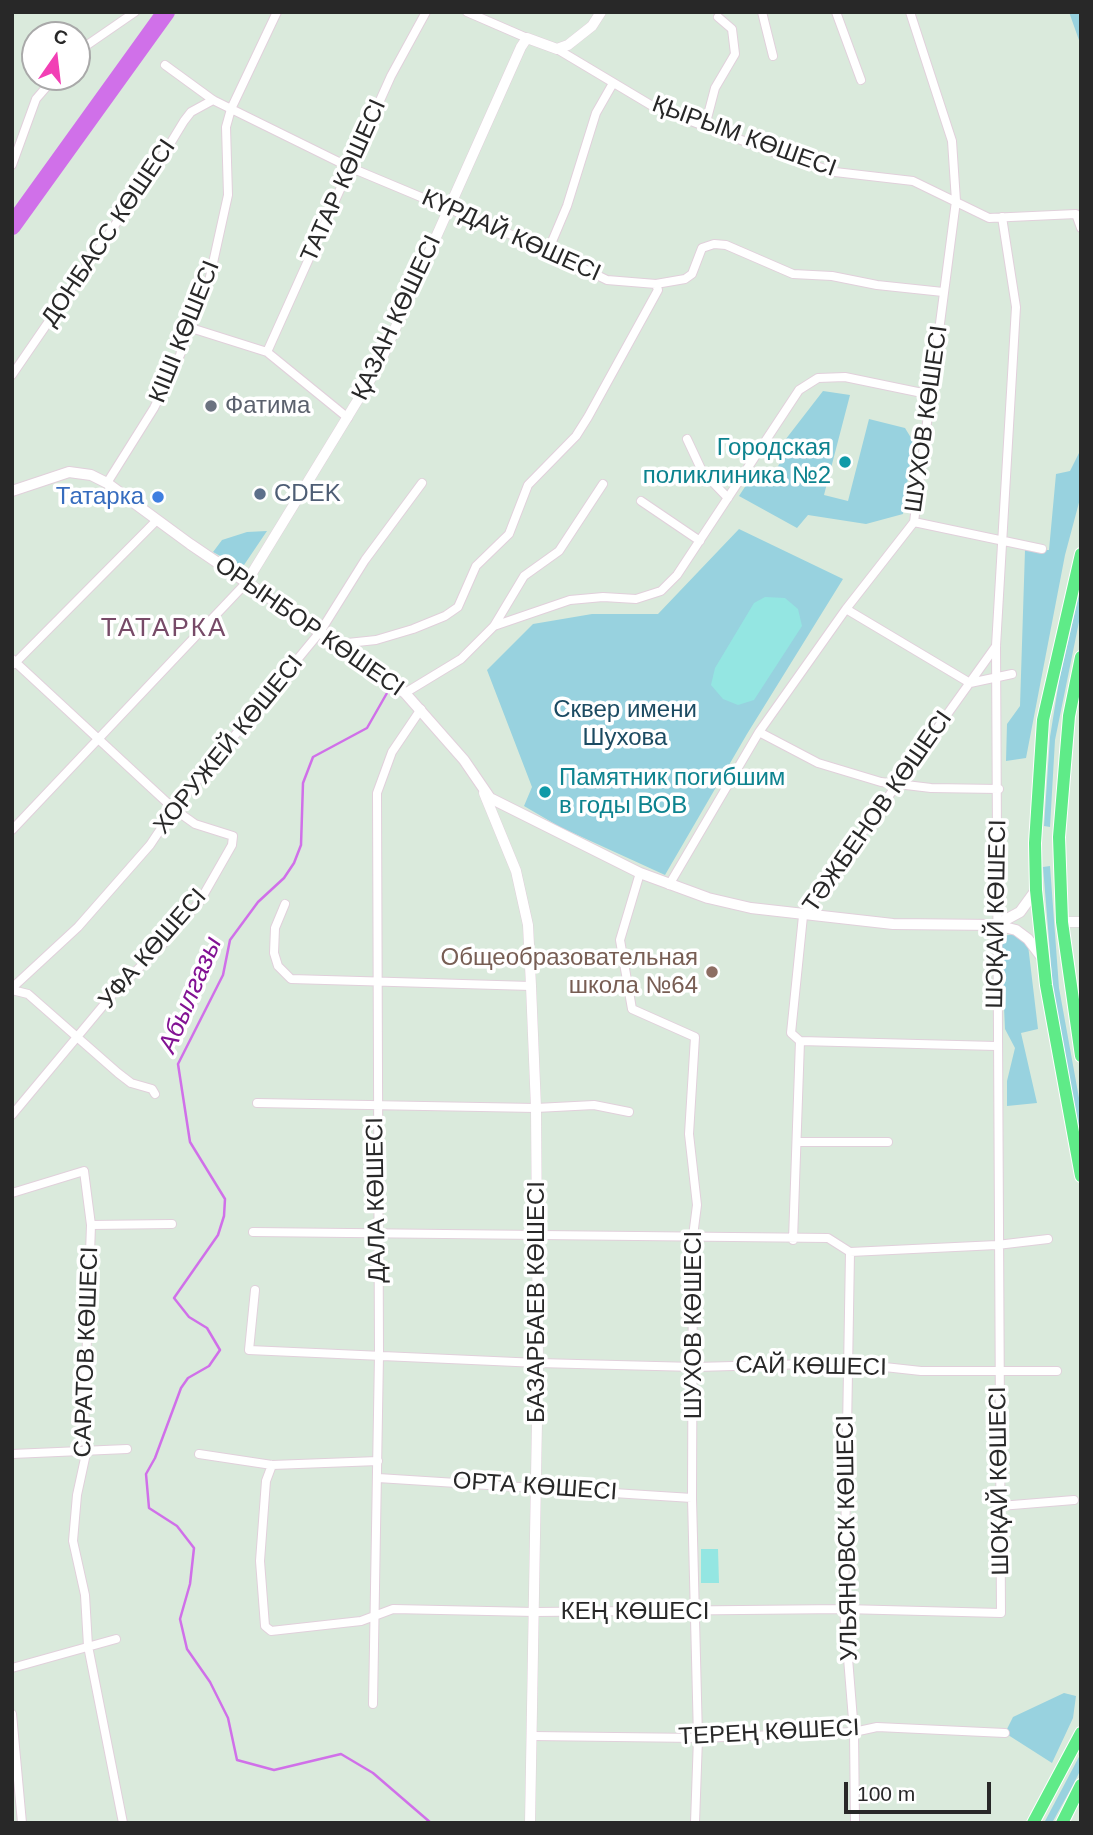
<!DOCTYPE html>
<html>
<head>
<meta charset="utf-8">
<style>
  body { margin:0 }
  #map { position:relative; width:1093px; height:1835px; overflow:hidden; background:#daeadc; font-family:Arial,sans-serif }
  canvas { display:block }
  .frame { position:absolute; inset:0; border:14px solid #282828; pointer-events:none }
  .north { position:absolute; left:21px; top:21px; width:70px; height:70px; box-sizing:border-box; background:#fff; border:2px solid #a9a9a9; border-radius:50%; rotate:14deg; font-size:19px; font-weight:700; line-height:28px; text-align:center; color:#282828 }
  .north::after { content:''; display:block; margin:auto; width:24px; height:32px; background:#f23fb5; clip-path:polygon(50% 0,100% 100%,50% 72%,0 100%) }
  .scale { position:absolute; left:844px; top:1782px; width:147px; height:32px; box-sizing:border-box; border:4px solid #282828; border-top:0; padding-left:9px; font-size:21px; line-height:24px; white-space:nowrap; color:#282828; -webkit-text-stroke:5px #fff; paint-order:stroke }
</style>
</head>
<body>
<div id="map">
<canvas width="1093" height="1835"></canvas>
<div class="frame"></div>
<div class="north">С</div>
<div class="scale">100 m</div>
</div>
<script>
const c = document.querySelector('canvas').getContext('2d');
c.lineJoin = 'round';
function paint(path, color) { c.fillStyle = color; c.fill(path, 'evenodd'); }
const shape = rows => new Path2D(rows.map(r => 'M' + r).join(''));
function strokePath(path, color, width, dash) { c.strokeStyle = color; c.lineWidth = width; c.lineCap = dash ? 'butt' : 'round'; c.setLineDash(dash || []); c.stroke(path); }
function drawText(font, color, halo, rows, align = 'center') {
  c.font = font + ' Arial,sans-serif'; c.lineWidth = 7; c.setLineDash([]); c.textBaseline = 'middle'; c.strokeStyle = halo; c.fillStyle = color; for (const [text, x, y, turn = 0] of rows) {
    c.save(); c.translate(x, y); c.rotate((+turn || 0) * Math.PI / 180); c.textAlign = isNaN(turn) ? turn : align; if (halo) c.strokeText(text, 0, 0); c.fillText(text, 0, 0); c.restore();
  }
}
paint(shape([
  [1069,12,1081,12,1081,48,1080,43],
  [823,391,850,395,824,495,848,501,869,419,905,428,913,441,903,514,866,524,808,515,797,528,739,496,754,473,769,481,789,448,782,444],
  [1079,453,1081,495,1065,555,1026,758,1006,761,1007,724,1020,706,1025,550,1049,550,1056,474,1070,471],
  [739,529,843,579,747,734,665,875,560,827,524,806,532,787,487,670,533,624,592,614,658,614],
  [267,531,244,565,239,566,213,552,222,540,247,532],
  [1081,586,1081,612,1055,740,1050,827,1044,826,1050,737,1059,681],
  [1050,866,1059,988,1081,1109,1081,1147,1053,989,1043,867],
  [1013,934,1028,945,1038,1029,1021,1033,1037,1103,1007,1106,1007,1081,1015,1048,1005,1029,1001,942,1004,936],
  [1064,1693,1076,1696,1073,1718,1052,1763,1005,1733,1013,1717],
  [1081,1753,1081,1769,1073,1785,1052,1823,1044,1823]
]), '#98d2df');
paint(shape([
  [765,597,785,598,798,609,802,626,754,700,738,705,723,699,711,685,715,668,754,603],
  [701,1549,718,1549,719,1583,701,1583]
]), '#94e6e2');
strokePath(shape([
  [387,693,367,728,313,757,303,783,301,845,294,863,284,878,258,902,230,940,223,975,178,1064,190,1142,225,1199,224,1216,218,1235,174,1298,189,1317,207,1328,220,1350,209,1366,188,1378,181,1388,155,1458,146,1474,149,1508,177,1526,194,1548,190,1584,180,1619,187,1649,210,1682,228,1718,237,1760,274,1770,341,1754,373,1773,431,1823]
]), '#d070e9', 2.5);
strokePath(shape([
  [12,226,166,12]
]), '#d070e9', 18);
const minor = shape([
  [467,12,527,38],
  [762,12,773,56],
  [836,12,861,80],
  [557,49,654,107,778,154,835,172,913,181,989,218,1076,214,1081,228],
  [77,52,135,12],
  [165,65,213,100,349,167,538,246,607,280,656,284,685,279,692,274,702,248,714,244,726,245,793,274,832,276,877,285,943,292],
  [705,126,715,88,735,54,732,29,718,17],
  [12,165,36,99,55,77],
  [548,251,567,206,596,113,612,85],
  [191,328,267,352,348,418],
  [267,352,391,76,426,12],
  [12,375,167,149,184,121,191,112,213,100],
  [687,439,702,471,728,498],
  [107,483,154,408,180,355,209,281,228,195,226,127,231,109,277,12],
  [641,501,700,541],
  [914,522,1042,549],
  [846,609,970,683,1012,674],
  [494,626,570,600,603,597,636,599,661,591,677,575,799,390,818,378,845,377,932,395],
  [338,644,376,640,413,629,445,616,458,607,476,566,509,534,528,485,576,436,588,417,658,290,656,284],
  [996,646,803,916,791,1033,800,1041,996,1046],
  [12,659,174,809,195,824,233,836,232,845,200,901,166,941,112,995,12,1115],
  [14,664,157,520],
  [405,693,461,659,494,626,524,576,559,551,603,484],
  [759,732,818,763,881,782,931,788,999,789],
  [12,830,246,583],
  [640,873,620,940,632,1009,695,1037,689,1134,697,1205,693,1236,692,1498,698,1738,695,1823],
  [669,885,759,732,846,609,914,522,956,201,952,141,910,12],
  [285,904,275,928,274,953,278,966,291,979,531,986],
  [12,988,78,927,150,845,174,809,320,632,365,560,422,483],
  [12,990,28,994,118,1073,131,1083,152,1089,155,1094],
  [257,1103,536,1108,594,1105,629,1112],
  [799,1142,888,1142],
  [12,1193,84,1171,91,1225,84,1424,87,1449,77,1495,73,1541,85,1595,88,1646,123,1823],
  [91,1225,172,1224],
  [253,1232,828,1238,850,1252,997,1245,1048,1239],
  [793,1240,800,1041],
  [850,1252,844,1609,854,1732,855,1823],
  [255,1290,249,1350,538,1363,695,1367,848,1363,921,1371,1057,1371],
  [12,1454,127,1449],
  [199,1454,272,1465,378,1461],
  [272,1465,266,1481,260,1561,265,1626,271,1631,361,1621,393,1609,535,1612,844,1609,1001,1613,996,646,1016,307,1002,217],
  [378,1478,692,1498],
  [1000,1506,1074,1500],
  [12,1668,116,1639],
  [373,1704,379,1355,377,793,392,752,421,709],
  [12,1714,22,1823],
  [532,1736,698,1738,854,1732,877,1727,1005,1733]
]);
const tertiary = shape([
  [246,583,378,367,521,47,527,38,557,49,568,45,592,26,601,12],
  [484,793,516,871,528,925,531,986,536,1108,538,1363,530,1823],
  [1062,922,1081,922]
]);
const secondary = shape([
  [12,491,69,472,91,475,107,483,190,544,364,662,405,693,464,760,490,798,640,873,708,898,751,908,893,924,996,925,1016,930,1028,939,1043,959],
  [996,925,1020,912,1036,890]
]);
const primary = shape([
  [1081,554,1043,720,1035,843,1036,890,1046,985,1081,1176],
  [1081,657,1069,716,1059,837,1062,922,1081,1056],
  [1033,1823,1081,1733],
  [1062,1823,1081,1785]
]);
strokePath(minor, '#e1d0db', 10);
strokePath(tertiary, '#e1d0db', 11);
strokePath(secondary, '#e1d0db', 12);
strokePath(primary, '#fff', 14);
strokePath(minor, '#fff', 8);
strokePath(tertiary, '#fff', 10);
strokePath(secondary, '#fff', 10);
strokePath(primary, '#5feb88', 12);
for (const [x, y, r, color] of [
  [211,406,7,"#6b7280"],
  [845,462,7,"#0f9aa8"],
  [260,494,7,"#5c6f8a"],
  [158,497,7,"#3f7fe0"],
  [545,792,7,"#0f9aa8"],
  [712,972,7,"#8d6e63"]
]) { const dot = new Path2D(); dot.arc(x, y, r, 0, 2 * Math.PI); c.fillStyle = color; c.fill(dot); strokePath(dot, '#fff', 2.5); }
drawText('24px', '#282828', '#fff', [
  ["ҚЫРЫМ КӨШЕСІ",744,137,20],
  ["ТАТАР КӨШЕСІ",344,181,-66],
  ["ДОНБАСС КӨШЕСІ",109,233,-56],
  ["КҮРДАЙ КӨШЕСІ",511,236,24],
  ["ҚАЗАН КӨШЕСІ",397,318,-65],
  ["КІШІ КӨШЕСІ",185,332,-68],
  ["ШУХОВ КӨШЕСІ",927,419,-82],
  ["ОРЫНБОР КӨШЕСІ",309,627,35],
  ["ХОРУЖЕЙ КӨШЕСІ",229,745,-51],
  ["ТӘЖБЕНОВ КӨШЕСІ",878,812,-55],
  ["ШОҚАЙ КӨШЕСІ",997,914,-89],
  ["УФА КӨШЕСІ",153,949,-49],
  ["ДАЛА КӨШЕСІ",377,1200,-91],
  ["БАЗАРБАЕВ КӨШЕСІ",537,1302,-90],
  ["ШУХОВ КӨШЕСІ",694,1325,-90],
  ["САРАТОВ КӨШЕСІ",87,1352,-88],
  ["САЙ КӨШЕСІ",811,1367,1],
  ["ШОҚАЙ КӨШЕСІ",1000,1481,-91],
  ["ОРТА КӨШЕСІ",535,1487,4],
  ["УЛЬЯНОВСК КӨШЕСІ",848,1538,-91],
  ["КЕҢ КӨШЕСІ",635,1612],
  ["ТЕРЕҢ КӨШЕСІ",769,1733,-3]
]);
drawText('24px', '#5b616d', '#fff', [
  ["Фатима",225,406]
], 'left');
drawText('24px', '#0d838f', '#fff', [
  ["Городская",831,448],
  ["поликлиника №2",831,476],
  ["Памятник погибшим",559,778,"left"],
  ["в годы ВОВ",559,806,"left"]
], 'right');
drawText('24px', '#4e5e75', '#fff', [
  ["CDEK",274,494]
], 'left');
drawText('24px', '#366cbe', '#fff', [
  ["Татарка",144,497]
], 'right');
drawText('24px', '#1c4b62', '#fff', [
  ["Сквер имени",625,710],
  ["Шухова",625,738]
]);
drawText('24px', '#785e54', '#fff', [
  ["Общеобразовательная",698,958],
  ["школа №64",698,986]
], 'right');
c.letterSpacing = '2px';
drawText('26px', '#774b68', '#fff', [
  ["ТАТАРКА",164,629]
]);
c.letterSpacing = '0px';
drawText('italic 26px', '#821293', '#fff', [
  ["Абылгазы",191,995,-67]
]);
</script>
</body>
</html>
